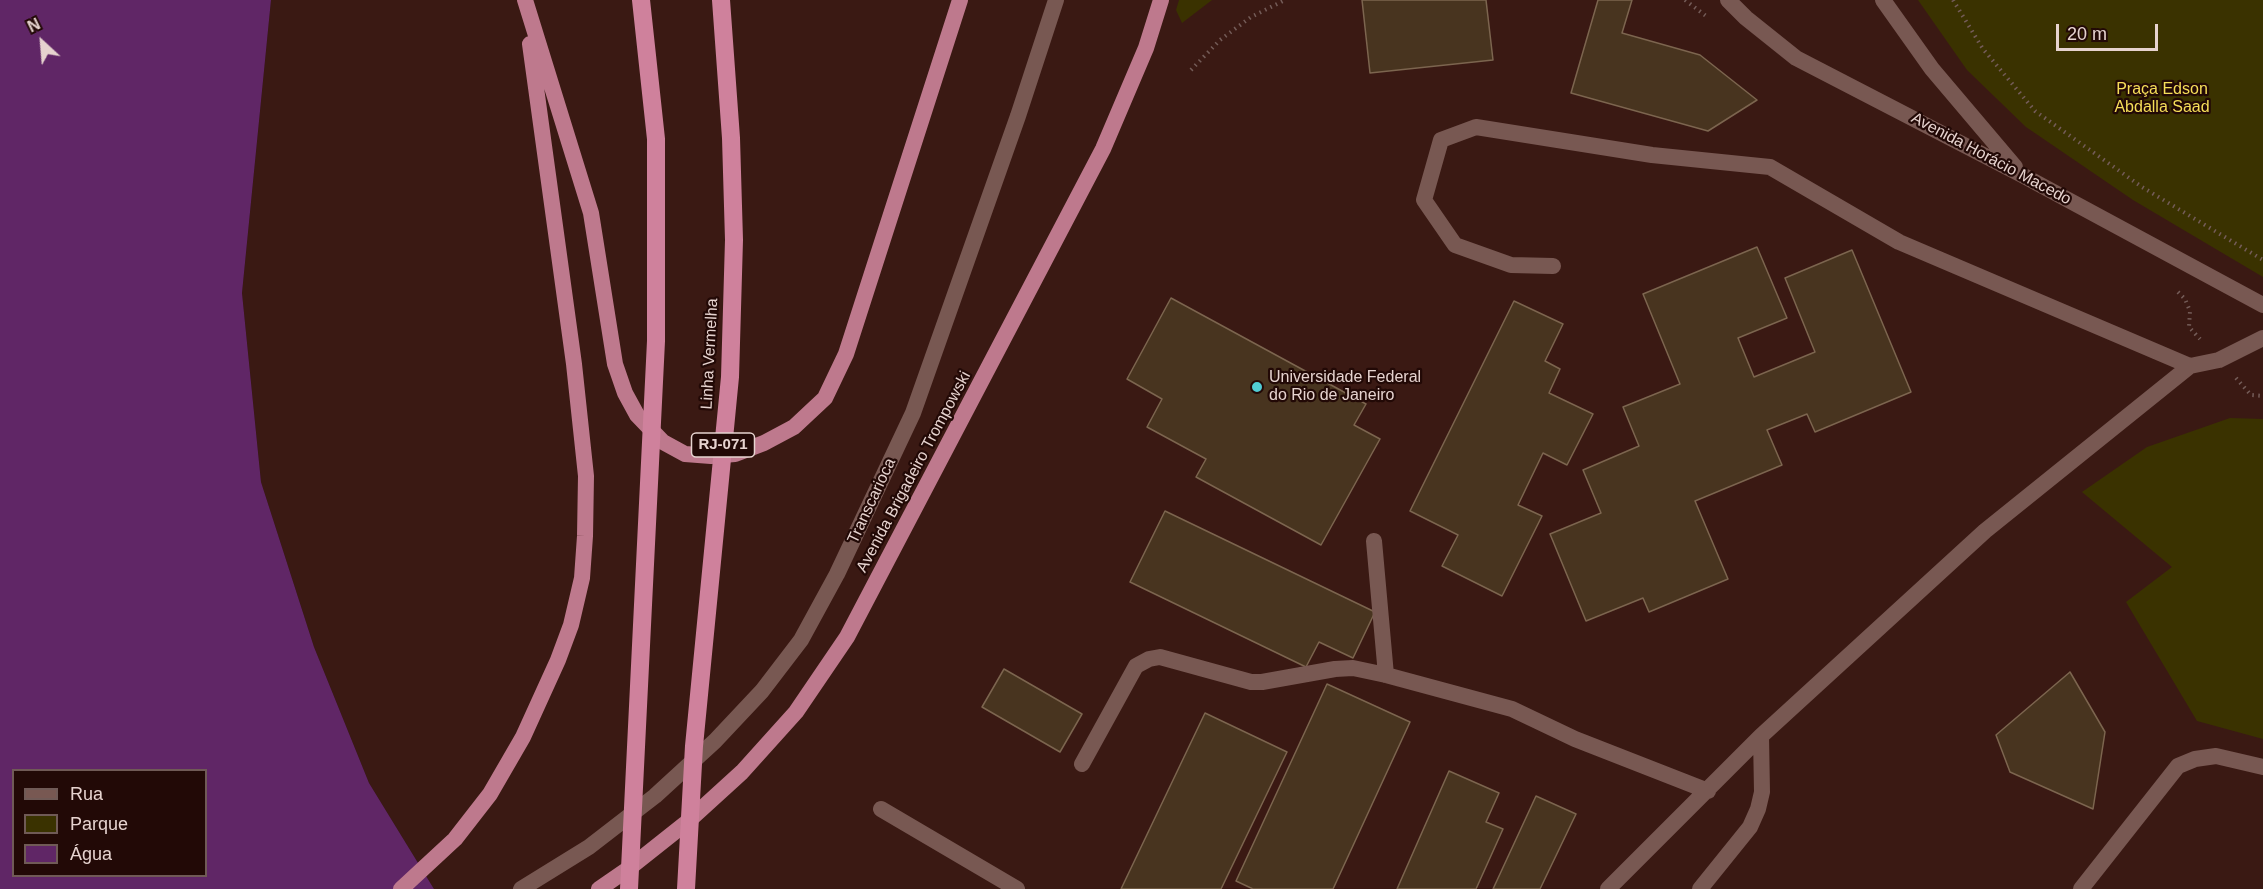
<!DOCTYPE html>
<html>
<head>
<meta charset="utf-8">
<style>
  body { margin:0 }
  #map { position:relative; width:2263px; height:889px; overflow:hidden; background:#2d130e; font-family:Helvetica,sans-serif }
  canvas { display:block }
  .legend { position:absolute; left:12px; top:769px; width:195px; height:108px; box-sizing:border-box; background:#220906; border:2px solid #705a56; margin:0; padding:8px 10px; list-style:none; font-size:18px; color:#e6d3cf }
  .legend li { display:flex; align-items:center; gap:12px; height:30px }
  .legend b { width:30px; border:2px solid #705a56 }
  .north { position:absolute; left:12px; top:12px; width:60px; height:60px; -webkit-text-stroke:4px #220906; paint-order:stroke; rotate:334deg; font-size:16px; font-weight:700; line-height:24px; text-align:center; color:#e6d3cf }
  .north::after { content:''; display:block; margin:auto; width:21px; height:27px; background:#e6d3cf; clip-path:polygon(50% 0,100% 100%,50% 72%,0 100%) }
  .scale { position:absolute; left:2056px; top:24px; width:102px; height:27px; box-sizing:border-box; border:3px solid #e6d3cf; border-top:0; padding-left:8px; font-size:18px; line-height:21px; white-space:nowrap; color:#e6d3cf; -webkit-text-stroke:4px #220906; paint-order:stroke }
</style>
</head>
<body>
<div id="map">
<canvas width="2263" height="889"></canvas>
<ul class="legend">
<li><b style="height:8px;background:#785852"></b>Rua</li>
<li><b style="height:16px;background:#3a3200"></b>Parque</li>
<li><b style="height:16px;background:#602666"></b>Água</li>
</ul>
<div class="north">N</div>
<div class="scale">20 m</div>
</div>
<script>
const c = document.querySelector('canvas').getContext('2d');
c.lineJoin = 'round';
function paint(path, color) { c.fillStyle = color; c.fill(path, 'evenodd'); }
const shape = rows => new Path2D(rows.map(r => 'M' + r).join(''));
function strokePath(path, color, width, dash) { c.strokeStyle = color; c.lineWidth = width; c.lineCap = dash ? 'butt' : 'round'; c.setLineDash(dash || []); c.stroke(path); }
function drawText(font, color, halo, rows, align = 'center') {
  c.font = font + ' Helvetica,sans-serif'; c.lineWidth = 4.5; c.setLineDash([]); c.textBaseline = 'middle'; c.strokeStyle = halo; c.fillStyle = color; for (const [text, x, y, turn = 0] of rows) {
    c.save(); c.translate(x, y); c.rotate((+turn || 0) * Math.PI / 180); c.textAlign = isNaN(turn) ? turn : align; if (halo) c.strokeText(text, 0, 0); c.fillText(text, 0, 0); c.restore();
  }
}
paint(shape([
  [271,0,2263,0,2263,889,434,889,369,783,314,647,261,482,242,293]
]), '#3a1913');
paint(shape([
  [1179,0,1212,0,1182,23,1176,10],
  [1918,0,2263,0,2263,277,2133,200,2026,127,1967,70],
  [2230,418,2263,419,2263,739,2197,721,2126,602,2172,567,2082,492,2147,447]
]), '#3a3200');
paint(shape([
  [0,0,271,0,242,293,261,482,314,647,369,783,434,889,0,889],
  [14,770,206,770,206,876,14,876]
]), '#602666');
const building = shape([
  [1362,0,1486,0,1493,60,1370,73,1362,0],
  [1598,0,1632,0,1622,33,1700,55,1757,100,1708,131,1571,93,1598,0],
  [1757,247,1787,318,1738,338,1754,377,1815,352,1785,278,1852,250,1911,392,1815,432,1807,414,1767,430,1782,465,1695,501,1728,579,1649,612,1643,598,1586,621,1550,534,1601,513,1583,470,1639,446,1623,407,1680,384,1643,294,1757,247],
  [1171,298,1366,404,1354,425,1380,439,1321,545,1196,477,1206,459,1147,427,1162,399,1127,379,1171,298],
  [1514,301,1563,324,1545,361,1560,369,1549,393,1593,414,1567,465,1543,453,1518,505,1542,516,1502,596,1442,566,1458,535,1410,511,1514,301],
  [1165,511,1375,612,1353,658,1319,642,1306,667,1130,582,1165,511],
  [1004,669,1082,714,1060,752,982,707,1004,669],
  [2070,672,2105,732,2093,809,2010,772,1996,735,2070,672],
  [1327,684,1410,722,1333,889,1253,889,1236,881,1327,684],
  [1205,713,1287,752,1221,889,1121,889,1205,713],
  [1449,771,1499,793,1486,822,1503,829,1476,889,1397,889,1449,771],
  [1536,796,1576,814,1540,889,1493,889,1536,796]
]);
paint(building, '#48341f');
strokePath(building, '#7c654f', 1.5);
strokePath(shape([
  [1685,0,1706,16],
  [1953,0,1983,49,2035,111,2142,187,2263,260],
  [1191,70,1220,40,1251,17,1285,0],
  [2178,292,2185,299,2190,311,2189,327,2200,339],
  [2236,378,2251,395,2263,396]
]), '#745c58', 4, [1.5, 4.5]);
strokePath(shape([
  [1553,266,1511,265,1455,245,1424,200,1441,140,1476,127,1652,155,1770,167,1899,242,2190,366],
  [1374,541,1386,675],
  [1082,764,1136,666,1149,659,1160,657,1251,682,1262,682,1335,669,1353,668,1386,675,1512,709,1575,739,1708,791],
  [881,809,1017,889],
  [521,889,589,847,655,796,715,741,762,691,801,640,837,574,913,413,1018,116,1056,0],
  [1608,889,1761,736,1985,531,2190,366,2219,360,2263,338],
  [1700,889,1750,827,1758,809,1762,792,1761,736],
  [2081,889,2178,766,2195,759,2216,756,2263,767]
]), '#785852', 16);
strokePath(shape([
  [1728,0,1746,18,1796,58,2022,175,2263,305],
  [1883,0,1932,69,2015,167]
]), '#785852', 16);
strokePath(shape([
  [525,0,591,213,615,364,625,393,637,415,663,442,685,454,711,456,735,454,764,443,794,427,825,398,846,354,960,0],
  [401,889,455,839,490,794,523,737,558,660,571,625,582,578,585,536,586,476,574,364,530,44],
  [599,889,628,869,686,823,742,772,796,712,847,637,1103,149,1146,48,1161,0]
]), '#be798d', 16);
strokePath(shape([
  [629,889,656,341,656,139,641,0],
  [686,889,694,746,730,377,734,240,731,138,721,0]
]), '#cf819c', 18);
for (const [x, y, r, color] of [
  [1257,387,6,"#51ccd3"]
]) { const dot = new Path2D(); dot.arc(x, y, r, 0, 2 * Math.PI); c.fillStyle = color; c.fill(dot); strokePath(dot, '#220906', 2); }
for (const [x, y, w] of [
  [723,445,63]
]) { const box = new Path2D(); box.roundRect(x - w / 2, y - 12, w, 24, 4.5); c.fillStyle = '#220906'; c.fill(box); strokePath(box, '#e6d3cf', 1.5); }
drawText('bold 15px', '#e6d3cf', null, [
  ["RJ-071",723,445]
]);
drawText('16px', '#f6de59', '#220906', [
  ["Praça Edson",2162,90],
  ["Abdalla Saad",2162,108]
]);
drawText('16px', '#e6d3cf', '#220906', [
  ["Avenida Horácio Macedo",1991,159,28],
  ["Linha Vermelha",710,354,-87],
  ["Avenida Brigadeiro Trompowski",914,472,-62],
  ["Transcarioca",872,501,-65]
]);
drawText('16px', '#e6d3cf', '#220906', [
  ["Universidade Federal",1269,378],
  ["do Rio de Janeiro",1269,396]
], 'left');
</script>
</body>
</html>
